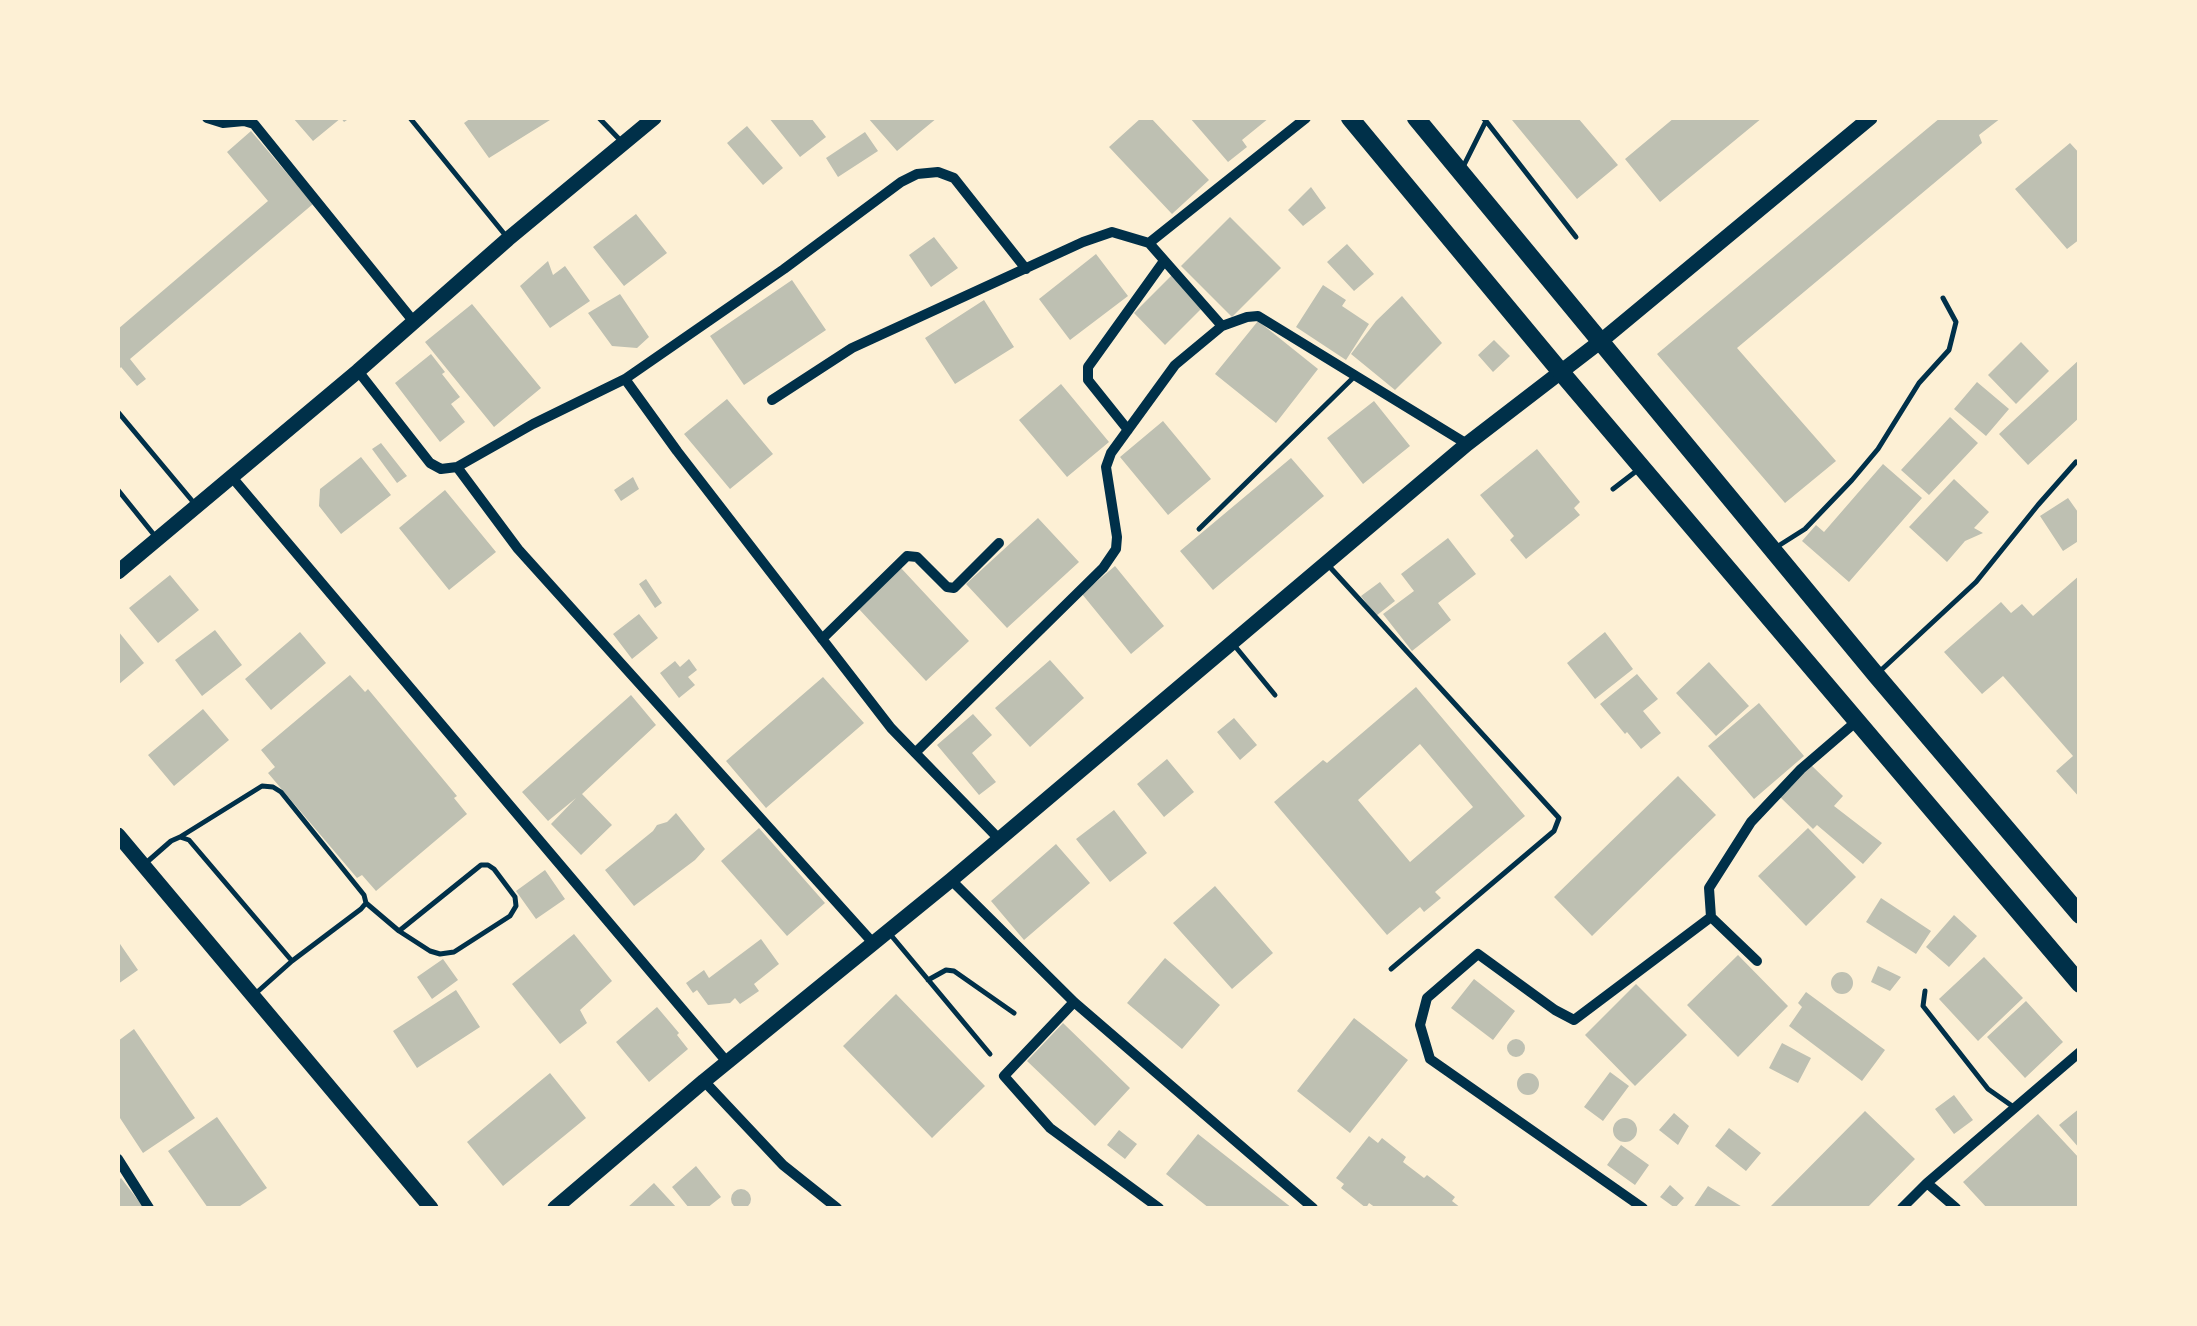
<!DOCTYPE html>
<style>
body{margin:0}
#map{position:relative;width:2197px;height:1326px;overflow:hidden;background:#fdf0d5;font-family:Raleway,sans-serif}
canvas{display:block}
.frame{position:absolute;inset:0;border:120px solid #fdf0d5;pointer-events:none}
</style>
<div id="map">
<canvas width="2197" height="1326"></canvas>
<div class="frame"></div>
</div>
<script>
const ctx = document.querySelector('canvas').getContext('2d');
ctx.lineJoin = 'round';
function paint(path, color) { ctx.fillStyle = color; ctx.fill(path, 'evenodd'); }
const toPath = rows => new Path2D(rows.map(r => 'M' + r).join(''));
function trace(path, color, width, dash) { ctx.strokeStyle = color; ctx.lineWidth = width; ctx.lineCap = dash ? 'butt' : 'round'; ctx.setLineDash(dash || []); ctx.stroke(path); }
paint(toPath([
 [293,118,350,118,344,122,341,118,313,141],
 [471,118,548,118,550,120,489,158,464,123],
 [769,118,811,118,826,137,800,157],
 [868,118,937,118,897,151],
 [1141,118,1151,118,1209,180,1172,214,1109,147],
 [1190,118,1269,118,1242,140,1247,147,1228,162],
 [1515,118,1578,118,1618,165,1577,199,1512,120],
 [1674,118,1762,118,1660,202,1625,159],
 [1940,118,2001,118,1979,135,1982,143,1737,348,1836,461,1785,503,1657,354],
 [747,126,783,168,763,185,727,143],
 [251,131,313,204,130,359,146,379,137,386,121,367,118,371,118,329,268,201,227,152],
 [865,132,878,151,838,177,826,158],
 [2070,143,2080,154,2080,239,2067,249,2015,189],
 [1311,187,1326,208,1303,226,1288,210],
 [636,214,667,253,624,286,593,247],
 [1230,217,1281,268,1232,317,1181,266],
 [934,237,958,268,931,287,909,255],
 [1347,244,1374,274,1354,291,1327,262],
 [1096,254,1128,296,1070,340,1039,299],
 [548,261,553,275,565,266,590,301,550,328,520,286],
 [1172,275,1204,306,1165,345,1134,313],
 [792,280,826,330,744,385,710,336],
 [1323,285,1346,300,1342,306,1369,324,1346,360,1296,327],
 [620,294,649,337,637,348,612,346,588,313],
 [1402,296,1442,343,1395,390,1351,354,1376,321],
 [984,300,1014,347,955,384,925,338],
 [472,304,541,388,494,427,425,342],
 [1258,321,1318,369,1276,423,1215,374],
 [1494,340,1510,356,1493,372,1478,355],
 [2021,342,2049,371,2016,404,1988,375],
 [431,354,445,372,442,374,460,397,451,404,465,422,440,442,395,383],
 [2080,359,2080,417,2028,465,1999,434],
 [1977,382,2009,409,1986,436,1954,409],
 [1061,384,1109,442,1067,477,1019,420],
 [727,399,773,454,730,489,684,434],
 [1374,401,1410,446,1363,484,1327,438],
 [1950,417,1978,443,1929,495,1901,470],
 [1163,421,1211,479,1168,515,1120,457],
 [381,443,407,476,397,483,372,449],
 [1537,449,1580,502,1574,508,1580,515,1526,559,1510,540,1514,536,1480,495],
 [361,457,391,495,341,534,319,506,320,489],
 [1291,458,1324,496,1213,590,1180,551],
 [1883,464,1922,498,1849,582,1802,541,1816,525,1824,532],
 [633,477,639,489,621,501,614,490],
 [1954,479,1989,512,1974,528,1983,533,1965,541,1947,562,1909,527],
 [445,490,496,552,449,590,399,528],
 [2068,498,2080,515,2080,540,2063,551,2040,516],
 [1038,518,1079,562,1007,628,966,584],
 [1448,538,1476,574,1438,603,1451,620,1412,651,1383,614,1414,591,1401,574],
 [1115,566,1164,626,1131,654,1082,594],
 [901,568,969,641,926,681,858,608],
 [170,575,199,610,158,643,129,608],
 [2080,575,2080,798,2056,771,2073,756,2003,676,1982,694,1944,652,2001,602,2011,613,2022,604,2033,616],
 [646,579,662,603,655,608,639,584],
 [1380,582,1395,601,1376,616,1361,596],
 [639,614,658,638,632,659,613,634],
 [215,630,242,665,202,696,175,660],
 [118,631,144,663,118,685],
 [300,632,326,663,271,710,245,679],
 [1605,632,1633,669,1595,699,1567,663],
 [689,659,697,670,688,677,695,685,679,698,660,673,675,661,680,667],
 [1050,660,1084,698,1030,747,995,708],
 [1709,662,1749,706,1716,736,1676,693],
 [1637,674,1658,699,1643,711,1661,733,1641,749,1627,732,1625,734,1600,704],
 [350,675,365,692,368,689,457,796,454,798,467,814,376,891,362,875,357,878,268,773,275,767,261,750],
 [823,677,864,723,766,808,726,761],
 [1416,687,1525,816,1435,892,1441,898,1424,912,1420,907,1387,935,1274,802,1323,760,1327,763],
 [1420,744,1473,807,1410,862,1358,800],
 [631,695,656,725,582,794,612,825,581,855,551,824,576,798,548,821,522,792],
 [1759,703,1804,756,1754,799,1708,746],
 [203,709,229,740,174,786,148,755],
 [973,714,992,735,972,753,996,782,979,795,937,745],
 [1234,718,1257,745,1240,760,1217,732],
 [1167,759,1194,792,1164,817,1137,784],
 [1810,764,1843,796,1834,806,1882,843,1863,864,1817,825,1813,829,1779,796],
 [1678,776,1716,815,1592,936,1554,897],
 [1114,810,1147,853,1110,882,1076,839],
 [676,813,705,849,695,860,634,906,605,870,653,831,657,825,667,822],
 [759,828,825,903,787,936,721,861],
 [1808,828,1856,877,1806,926,1758,876],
 [1056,844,1090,883,1024,940,991,901],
 [545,870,565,899,536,919,516,891],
 [1215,886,1273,953,1232,989,1173,923],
 [1881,898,1931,931,1916,954,1866,922],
 [1954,915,1977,936,1949,967,1926,947],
 [574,934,612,981,580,1010,587,1023,560,1044,512,984],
 [761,939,779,964,754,984,759,991,740,1004,735,998,730,1003,708,1005,697,990,693,993,686,983,704,970,709,978],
 [118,941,138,970,118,984],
 [1738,955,1788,1006,1738,1057,1687,1005],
 [1984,957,2023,998,1978,1041,1939,999],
 [1165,958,1220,1005,1182,1049,1127,1003],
 [443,959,458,980,432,999,417,977],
 [1878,966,1901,977,1890,991,1871,982],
 '1831 983a11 11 0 1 1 22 0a11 11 0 1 1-22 0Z',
 [1474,979,1515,1011,1493,1040,1451,1008],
 [1636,984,1687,1035,1635,1086,1585,1035],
 [456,990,480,1027,417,1068,393,1031],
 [1806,992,1885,1050,1862,1081,1789,1026,1802,1007,1798,1003],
 [896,994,985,1086,932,1138,843,1046],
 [2026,1001,2063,1042,2025,1078,1987,1037],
 [657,1007,679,1033,677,1035,688,1049,649,1082,616,1042],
 [1354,1018,1408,1060,1350,1133,1297,1091],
 [1063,1023,1130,1088,1095,1126,1027,1061],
 [134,1029,195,1118,143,1153,118,1115,118,1041],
 '1507 1048a9 9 0 1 1 18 0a9 9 0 1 1-18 0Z',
 [1782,1043,1811,1058,1798,1083,1769,1068],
 [1610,1072,1629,1086,1603,1121,1584,1107],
 [550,1073,586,1118,503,1186,467,1142],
 '1517 1084a11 11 0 1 1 22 0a11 11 0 1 1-22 0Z',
 [1954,1095,1973,1120,1954,1134,1935,1109],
 [2080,1108,2080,1149,2059,1125],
 [1865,1111,1915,1159,1867,1208,1769,1208],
 [1674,1113,1689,1126,1678,1145,1659,1130],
 [2038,1114,2080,1159,2080,1208,1987,1208,1963,1182],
 [217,1117,267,1188,237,1208,208,1208,168,1151],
 '1613 1130a12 12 0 1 1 24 0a12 12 0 1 1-24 0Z',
 [1729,1128,1761,1153,1746,1171,1715,1146],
 [1119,1130,1137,1144,1125,1159,1107,1145],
 [1198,1134,1292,1208,1209,1208,1166,1174],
 [1369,1136,1378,1143,1382,1138,1406,1157,1403,1162,1424,1178,1427,1175,1455,1197,1452,1201,1461,1208,1376,1208,1369,1203,1366,1208,1341,1188,1344,1184,1336,1178],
 [1621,1145,1649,1165,1635,1185,1607,1165],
 [696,1166,721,1197,707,1208,689,1208,672,1187],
 [121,1178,144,1208,118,1208,118,1181],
 [654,1183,677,1208,627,1208],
 [1670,1185,1684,1198,1675,1208,1660,1197],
 [1708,1186,1744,1208,1693,1208],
 '731 1199a10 10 0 1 1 20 0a10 10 0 1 1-20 0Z'
]), '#bec0b2');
trace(toPath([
 [410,118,506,236],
 [599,118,621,141],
 [1486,121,1576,237],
 [1463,167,1486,121,1483,118],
 [118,412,194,503],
 [1613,489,1639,469],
 [118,490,155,536],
 [1199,529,1355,376],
 [1775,548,1805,529,1852,480,1878,449,1919,383,1949,350,1956,322,1943,298],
 [1328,565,1559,818,1554,831,1391,969],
 [1234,645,1275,695],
 [1878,673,1976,582,2038,505,2076,462],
 [180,837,262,786,273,787,281,792,364,895,366,903,361,909,292,961],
 [147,862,171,841,180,837,189,840,292,961,255,994],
 [366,903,399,931,430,951,440,954,454,952,510,916,516,906,515,897,494,869,488,865,481,865,399,931],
 [890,934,990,1054],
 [928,980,946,970,954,971,1014,1013],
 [1925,991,1923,1006,1988,1089,2015,1108]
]), '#003049', 5);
trace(toPath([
 [207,118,223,123,244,121,254,124,414,322],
 [1149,243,1222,326,1247,317,1258,316,1467,444],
 [358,371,430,463,441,469,457,467,518,549,874,944],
 [625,379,677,451,891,728,999,839],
 [772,400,852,348,1083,242,1112,232,1149,243,1306,118],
 [1128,430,1088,380,1088,367,1164,261],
 [457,467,533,424,625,379,784,269,901,182,917,174,938,172,954,178,1026,269],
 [231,476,727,1062],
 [822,639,907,556,917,557,947,587,954,588,999,543],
 [916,752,1103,568,1116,549,1117,537,1106,467,1111,453,1175,365,1222,326],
 [951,880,1074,1002,1313,1208],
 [1757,961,1711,917,1709,888,1751,822,1801,769,1858,720],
 [1074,1002,1004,1076,1050,1128,1159,1208],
 [704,1081,783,1165,837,1208],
 [118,1159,149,1208],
 [1927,1183,1956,1208],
 [1643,1208,1430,1059,1420,1025,1427,998,1478,954,1555,1010,1574,1020,1711,917],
 [1902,1208,1927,1183,2080,1052]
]), '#003049', 10);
trace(toPath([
 [118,572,358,371,508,239,654,118],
 [118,835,431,1208],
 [555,1208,704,1081,951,880,1467,444,1601,341,1870,118]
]), '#003049', 15);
trace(toPath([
 [1350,118,1560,371,2080,984],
 [1416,118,1876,675,2080,915]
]), '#003049', 18);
</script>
